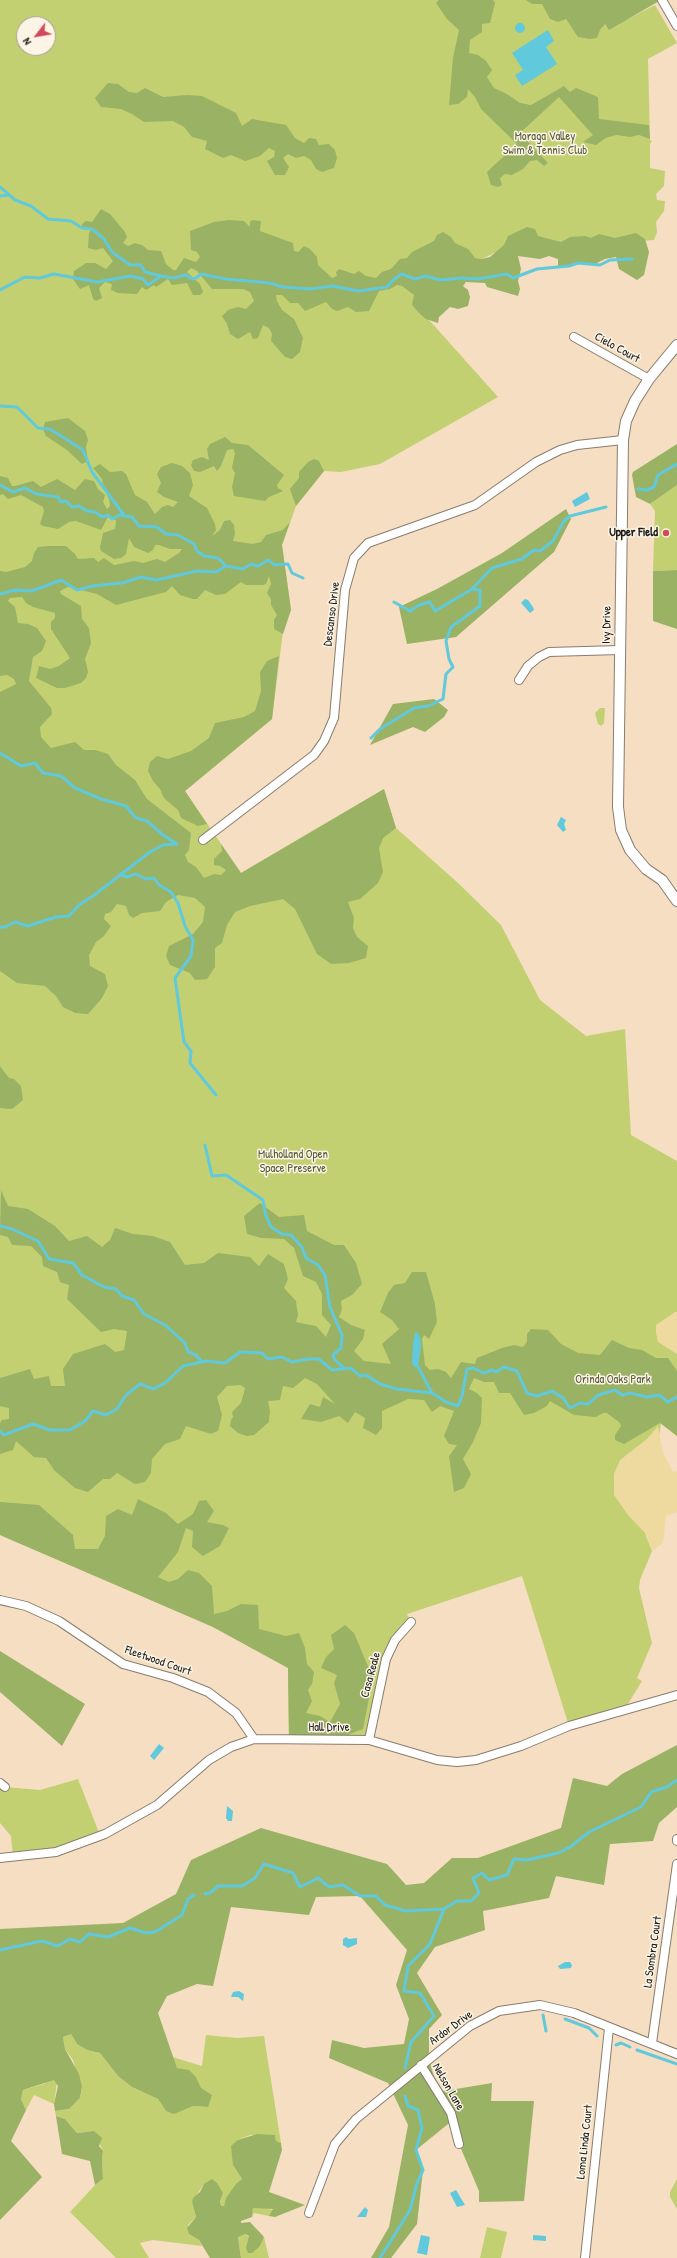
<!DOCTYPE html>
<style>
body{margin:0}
#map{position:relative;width:677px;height:2258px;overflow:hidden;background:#f5dec2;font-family:"Patrick Hand",sans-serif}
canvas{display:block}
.north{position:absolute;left:16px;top:16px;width:40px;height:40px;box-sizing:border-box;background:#fcf5e5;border:1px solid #a29e95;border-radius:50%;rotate:239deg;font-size:11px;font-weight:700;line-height:16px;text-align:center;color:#1c1c1c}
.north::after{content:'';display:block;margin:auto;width:14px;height:18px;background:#d1495b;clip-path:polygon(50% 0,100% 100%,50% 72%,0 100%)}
</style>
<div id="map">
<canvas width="677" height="2258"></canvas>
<div class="north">N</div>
</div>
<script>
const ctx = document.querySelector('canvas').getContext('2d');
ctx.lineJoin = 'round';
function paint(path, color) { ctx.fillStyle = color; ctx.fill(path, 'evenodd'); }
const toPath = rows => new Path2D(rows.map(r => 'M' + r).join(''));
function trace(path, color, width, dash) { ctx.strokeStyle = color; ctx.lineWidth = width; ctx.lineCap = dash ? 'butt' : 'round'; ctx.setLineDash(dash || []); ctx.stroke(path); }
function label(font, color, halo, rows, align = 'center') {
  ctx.font = font + ' "Patrick Hand",sans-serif'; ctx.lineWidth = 3; ctx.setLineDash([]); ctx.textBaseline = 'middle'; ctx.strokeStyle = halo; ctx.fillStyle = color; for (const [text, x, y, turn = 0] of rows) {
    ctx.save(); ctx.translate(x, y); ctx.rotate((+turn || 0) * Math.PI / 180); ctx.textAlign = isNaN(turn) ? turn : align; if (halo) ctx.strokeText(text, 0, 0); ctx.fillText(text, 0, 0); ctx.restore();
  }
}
paint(toPath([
 [0,0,595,0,626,20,655,5,677,43,648,59,650,140,652,141,650,144,650,168,665,171,664,186,656,194,657,200,665,201,664,211,656,222,657,232,654,240,494,253,482,259,475,258,423,315,430,321,498,397,380,464,341,472,324,471,296,506,282,545,291,610,283,631,272,719,185,791,241,873,384,789,396,828,457,882,501,925,540,1000,586,1036,625,1029,631,1135,677,1161,677,1436,661,1423,646,1536,652,1551,640,1580,639,1588,652,1643,637,1678,642,1681,623,1712,569,1726,522,1576,407,1614,411,1622,395,1640,369,1740,289,1741,288,1668,213,1627,0,1535],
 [24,24,48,24,48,48,24,48],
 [677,485,677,570,653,571,655,511,650,504],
 [600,708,605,708,604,723,601,726,598,724,595,713],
 [78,1779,100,1835,56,1852,13,1857,11,1836,0,1823,0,1783,5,1787,40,1790],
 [71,2034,77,2044,87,2050,100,2053,118,2076,132,2087,158,2099,166,2111,193,2106,208,2107,196,2077,177,2068,172,2057,202,2066,206,2035,237,2038,264,2036,281,2143,276,2142,275,2135,250,2135,238,2140,233,2165,242,2179,226,2198,224,2206,221,2206,220,2200,223,2193,204,2184,192,2202,196,2217,188,2225,189,2234,199,2240,202,2246,153,2240,140,2243,149,2258,116,2258,70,2212,95,2185,103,2179,102,2158,103,2151,94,2131,77,2133,65,2119,56,2116,55,2111,69,2109,80,2098,82,2088,73,2060,65,2049,63,2037],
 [49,2080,54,2080,57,2082,54,2104,34,2095,26,2110,21,2099,23,2090,44,2084],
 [677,2179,677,2209,670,2197,670,2192],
 [260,2207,273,2210,272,2212,269,2216,254,2213,252,2217,253,2208],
 [487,2227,507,2232,501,2258,480,2258],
 [245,2234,260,2246,264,2237,269,2258,241,2258,238,2236]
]), '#c3d072');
paint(toPath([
 [439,0,493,0,495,3,490,23,482,24,482,32,470,40,469,53,478,55,486,61,492,70,487,77,494,88,507,94,520,103,531,105,564,86,570,92,576,88,598,97,599,119,649,125,650,139,639,135,630,137,616,135,606,138,596,145,583,142,593,135,559,97,520,133,548,163,544,166,537,160,530,161,523,169,512,175,505,174,500,178,502,185,498,187,491,185,487,172,517,144,481,109,475,97,468,89,467,97,458,104,449,105,453,58,459,30,447,19,436,3],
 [526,0,661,0,609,30,605,24,600,30,597,38,590,39,578,37,566,19,558,22,550,19,542,4,532,4],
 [108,83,118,84,129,92,137,93,145,88,163,97,187,95,202,96,236,113,242,126,252,119,286,125,295,138,304,143,309,138,316,139,319,145,329,144,335,150,337,158,334,168,322,172,316,169,311,160,304,156,296,158,288,154,283,158,289,167,285,175,275,175,267,161,274,157,275,151,269,148,260,156,245,161,231,155,223,158,205,149,207,141,192,137,184,127,173,121,144,122,132,114,121,109,101,107,95,98],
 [101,209,110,214,125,232,127,237,123,243,128,246,135,243,142,245,148,250,161,251,166,264,173,270,176,270,184,258,196,262,200,257,197,252,191,250,190,231,214,222,229,220,244,221,250,227,250,222,252,220,261,221,260,231,293,243,294,251,298,252,304,246,310,249,317,257,318,265,332,278,337,276,336,272,339,269,354,274,359,271,366,276,376,278,382,272,391,269,400,259,407,258,412,252,434,241,437,235,443,232,451,237,455,243,468,249,475,258,482,259,490,257,504,245,508,236,527,227,535,229,538,236,561,242,570,237,585,236,591,238,599,234,615,238,636,233,645,239,649,252,644,275,637,280,619,269,616,257,605,259,595,264,578,263,558,267,558,259,549,256,540,259,518,256,521,269,518,281,520,289,518,296,487,287,485,283,466,282,463,286,468,290,470,297,468,306,458,309,450,307,439,317,438,323,426,319,420,314,412,305,414,295,402,286,397,285,390,289,379,291,369,311,356,312,348,307,337,311,332,309,326,302,305,311,298,303,290,303,282,295,276,295,277,301,282,310,294,319,303,338,300,352,292,359,285,357,271,341,272,334,269,328,263,325,258,338,253,339,250,332,238,339,230,334,227,324,222,316,228,310,238,307,246,309,254,301,250,292,243,289,212,289,197,271,191,268,187,272,200,284,203,292,200,295,193,295,187,283,172,285,168,279,156,287,154,285,146,290,142,287,137,294,118,293,111,290,112,284,105,282,99,288,102,298,96,301,93,299,89,285,80,289,73,279,74,271,86,263,95,263,106,269,113,261,103,248,96,250,88,248,89,233,91,229,82,228,82,224,86,221,92,222],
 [68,418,85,431,88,440,86,447,88,461,82,464,67,450,46,436,43,429,45,422],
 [225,437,232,443,248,445,284,475,277,485,278,488,283,491,269,497,265,501,234,496,232,487,235,473,232,468,235,453,233,449,227,450,221,466,217,471,214,466,200,472,194,471,191,465,193,460,202,457,209,460,207,449,210,444],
 [677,444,677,485,650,504,636,497,632,475,633,472],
 [314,459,319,461,324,471,296,506,290,489,299,478,299,472,308,462],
 [172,463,182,466,190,473,193,485,189,496,207,508,215,524,216,530,212,536,220,530,224,521,230,520,234,525,235,534,233,541,253,544,261,542,266,535,283,530,290,522,282,545,291,610,283,634,274,629,274,620,277,615,271,605,271,599,267,593,271,584,269,576,266,584,263,585,246,585,241,582,225,594,216,595,205,590,197,599,193,599,180,595,172,586,166,592,116,605,97,594,68,587,60,591,61,594,81,606,82,619,89,628,91,643,85,659,88,672,86,678,81,683,65,688,57,688,36,678,39,666,50,669,59,666,70,658,51,629,51,622,55,618,55,613,33,607,26,603,22,597,10,598,8,601,15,607,18,623,28,624,37,628,46,641,42,651,33,657,29,681,51,708,52,714,40,727,41,737,51,748,75,742,84,750,96,750,108,754,116,765,135,780,147,799,191,833,189,850,185,855,188,862,196,867,204,878,214,874,221,875,226,870,220,866,214,865,214,859,222,851,221,844,241,873,384,789,396,828,383,838,379,848,383,872,378,883,360,899,348,902,354,918,353,928,357,937,368,946,366,958,349,963,331,964,317,954,295,909,283,899,250,906,235,912,227,925,222,943,215,948,215,967,207,979,195,980,190,973,170,965,166,956,169,946,193,934,203,922,205,907,195,898,178,895,166,902,160,911,142,913,133,918,129,915,126,906,117,904,111,912,105,914,104,919,111,926,104,936,96,942,89,955,90,966,105,974,108,986,102,998,88,1014,75,1013,63,1007,56,996,45,986,17,983,0,971,0,692,16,684,14,679,7,675,0,676,0,571,6,572,25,567,32,561,34,553,38,547,48,546,66,546,75,554,78,559,94,558,98,562,104,558,114,565,134,561,143,563,157,559,165,562,179,553,182,549,170,549,159,545,155,545,153,550,148,553,134,547,129,538,126,554,121,558,114,559,101,551,100,547,103,533,115,529,116,521,114,519,108,517,101,530,76,521,69,522,58,529,43,526,40,524,44,511,43,507,21,495,8,499,3,494,0,495,0,476,8,478,12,486,15,486,33,481,41,487,57,479,75,490,85,479,94,481,98,489,105,495,103,502,107,509,110,506,109,499,103,487,102,479,93,468,100,464,110,472,122,471,126,474,135,495,147,502,155,514,162,507,168,505,173,507,178,502,164,497,157,492,161,483,157,474,161,467],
 [566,509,571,519,554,552,456,637,407,644,399,607,437,589,502,553],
 [677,570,677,629,653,621,653,571],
 [279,656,272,719,185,791,207,824,198,826,181,818,178,810,164,798,160,789,153,781,148,771,150,762,157,756,168,759,191,751,209,738,215,723,244,717,255,711,261,691,260,672,267,661],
 [434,699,448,710,444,717,425,732,413,727,370,745,393,704],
 [0,1066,9,1078,14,1079,21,1086,23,1100,12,1109,0,1108],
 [1,1190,8,1206,28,1209,55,1226,69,1241,87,1236,102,1247,110,1240,115,1228,133,1234,153,1236,170,1242,185,1265,204,1263,218,1253,250,1257,259,1266,268,1254,284,1264,288,1279,284,1288,296,1301,298,1315,296,1322,316,1326,326,1337,331,1325,322,1315,322,1294,316,1282,303,1276,294,1248,284,1239,261,1238,247,1234,244,1216,260,1203,279,1217,304,1215,307,1231,334,1245,344,1245,356,1263,362,1284,352,1295,341,1301,342,1310,339,1317,351,1325,365,1330,363,1339,354,1351,364,1361,391,1364,382,1344,399,1329,392,1320,380,1312,388,1293,394,1285,405,1283,412,1272,426,1272,435,1304,437,1322,429,1339,424,1335,422,1339,425,1365,430,1370,438,1369,446,1372,451,1378,461,1362,475,1364,477,1358,502,1348,514,1345,523,1347,527,1342,527,1334,531,1329,548,1330,561,1344,578,1353,600,1355,612,1340,629,1348,642,1350,656,1358,668,1358,677,1371,677,1436,660,1423,624,1444,615,1440,615,1435,621,1426,620,1423,607,1413,603,1413,596,1417,574,1415,550,1401,547,1406,534,1413,524,1415,510,1393,499,1393,494,1382,484,1382,474,1378,469,1389,477,1393,482,1398,481,1423,473,1442,463,1459,471,1474,464,1488,454,1492,449,1456,457,1445,449,1444,444,1436,454,1411,440,1406,432,1412,424,1400,408,1399,382,1411,382,1428,376,1435,363,1428,365,1418,355,1412,348,1423,339,1416,321,1422,301,1419,310,1404,320,1407,323,1397,335,1404,317,1384,305,1378,293,1388,283,1386,280,1400,268,1401,270,1411,269,1422,254,1435,247,1436,238,1433,230,1426,231,1420,233,1417,232,1412,241,1403,245,1388,240,1385,227,1386,217,1397,222,1415,218,1431,211,1434,186,1426,180,1439,165,1444,152,1459,151,1473,145,1482,135,1484,117,1473,110,1479,103,1479,88,1492,75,1488,54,1470,46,1458,34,1457,16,1441,13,1450,0,1454,0,1423,2,1420,9,1419,9,1408,0,1406,0,1378,30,1369,34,1379,49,1376,51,1386,65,1386,63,1369,73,1354,105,1344,115,1352,124,1350,127,1331,114,1329,101,1332,67,1299,69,1285,60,1282,57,1272,43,1266,42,1257,31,1246,12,1245,8,1237,0,1235],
 [138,1499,166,1513,178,1524,193,1514,199,1501,206,1500,214,1511,207,1522,223,1525,229,1528,220,1546,203,1556,192,1547,193,1531,186,1528,178,1552,158,1577,169,1582,178,1579,188,1570,199,1573,212,1586,214,1614,227,1611,241,1604,258,1605,259,1629,286,1636,299,1633,305,1648,307,1664,314,1672,312,1684,308,1690,312,1701,306,1713,320,1716,330,1722,340,1704,334,1683,337,1675,321,1668,326,1657,334,1649,331,1635,345,1625,354,1633,373,1678,363,1729,334,1740,289,1741,288,1668,213,1627,0,1535,0,1502,39,1505,73,1535,75,1549,98,1549,105,1536,106,1516,118,1509,132,1515],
 [0,1651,85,1704,62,1746,0,1692],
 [677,1745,677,1807,659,1823,653,1841,610,1844,604,1885,556,1876,549,1898,483,1911,485,1930,435,1947,417,1973,442,2015,429,2029,429,2059,438,2092,492,2083,491,2101,534,2101,524,2201,479,2202,479,2191,459,2144,453,2120,416,2150,423,2170,417,2224,391,2258,371,2258,389,2227,408,2125,388,2083,329,2058,332,2040,364,2048,404,2044,409,2019,396,1985,407,1950,360,1896,316,1897,309,1915,231,1907,213,1986,197,1984,167,1996,158,2013,177,2068,189,2070,196,2077,201,2088,212,2095,208,2107,193,2106,174,2114,166,2111,158,2099,132,2087,118,2076,100,2053,87,2050,77,2044,71,2034,63,2037,65,2049,79,2074,82,2087,80,2098,69,2109,55,2111,54,2104,58,2086,54,2080,23,2090,21,2099,26,2110,11,2141,42,2177,0,2220,0,1929,123,1923,176,1894,191,1860,261,1828,387,1864,406,1885,424,1883,452,1858,478,1858,561,1828,573,1778,607,1786,622,1774],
 [56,2116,65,2119,77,2133,94,2131,102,2138,99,2146,103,2151,102,2158,103,2179,95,2185,90,2161,62,2154],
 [257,2134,275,2135,276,2141,281,2143,282,2150,269,2192,305,2205,275,2217,269,2216,273,2209,253,2208,252,2217,241,2221,241,2223,250,2222,264,2237,260,2246,252,2253,248,2253,246,2248,249,2236,245,2234,238,2237,241,2258,210,2258,199,2240,189,2234,187,2228,196,2217,192,2202,193,2198,200,2192,204,2184,212,2179,217,2183,223,2193,220,2201,221,2206,224,2206,226,2198,236,2184,242,2179,233,2165,231,2146,238,2140]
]), '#9ab264');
paint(toPath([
 [675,1312,677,1312,677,1354,658,1342,656,1333,656,1325],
 [658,1426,663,1453,673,1472,677,1471,677,1512,666,1516,663,1543,652,1551,645,1533,628,1515,614,1495,614,1474,620,1460,647,1439]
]), '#eeda9e');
paint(toPath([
 '515 28a5 5 0 1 1 10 0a5 5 0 1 1-10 0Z',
 [548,30,554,41,546,47,557,64,522,86,515,75,523,70,512,53],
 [587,492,590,499,575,507,572,501],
 [525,599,528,600,533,607,534,610,530,613,521,603],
 [561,817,566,820,564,824,566,830,563,832,557,825],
 [417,1332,420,1336,421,1346,418,1367,414,1367,412,1363,413,1343,415,1333],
 [159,1744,164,1748,154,1760,150,1756],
 [227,1806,233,1811,232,1821,228,1821,226,1818],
 [346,1937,349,1939,357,1938,357,1944,348,1948,343,1945,343,1939],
 [565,1962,570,1962,572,1965,571,1968,560,1969,558,1966],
 [239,1991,244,1994,243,2001,238,1997,231,1997,233,1992],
 [456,2190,465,2205,457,2207,450,2193],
 [365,2207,368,2210,366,2217,357,2217],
 [421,2235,430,2237,427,2255,417,2253],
 [533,2235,546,2236,546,2241,533,2240]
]), '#60c9dc');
trace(toPath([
 [0,187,15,200,31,206,48,219,71,221,82,228,92,229,104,239,112,252,130,265,141,265,145,272,161,276],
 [0,196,8,195],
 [0,290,25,277,40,278,54,274,97,282,131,276,143,279,148,285,161,276,173,278,186,275,192,279,196,278,201,274,226,279,270,283,283,287,310,289,333,286,358,291,387,287,393,280,402,274,415,279,426,276,440,280,462,278,478,279,507,274,513,278,537,269,569,266,578,263,600,265,610,260,632,259],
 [0,406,17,407,38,428,50,429,83,450,92,472,124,515],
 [0,485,13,492,25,488,36,494,58,497,61,502,66,501,72,507,79,506,87,511,95,512,102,517,108,515,112,519,119,515,132,517,139,526,157,527,166,534,178,535,194,544,197,551,204,556,218,558,226,566],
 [638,489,647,490,654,487,658,475,677,464],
 [0,594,15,590,32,591,61,580,77,590,92,586,122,583,141,577,156,580,197,571,216,572,226,566,243,569,251,564,258,566,268,560,275,565,288,564,292,573,303,578],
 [394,602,410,611,419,605,430,602,435,611,472,589,492,568,522,559,534,550,540,551,553,541,564,521,570,516,606,507],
 [371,738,380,729,414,708,428,706,443,699,446,674,453,667,449,659,446,641,451,627,480,606,480,590,472,589],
 [0,753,21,766,35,763,43,773,61,776,75,788,101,799,126,806,136,818,147,821,163,835,177,844],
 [120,874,127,877,136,874,146,879,154,878,159,885,171,892,178,903,185,926,193,940,191,956,175,978,184,1042,191,1051,190,1063,216,1095],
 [0,927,5,927,15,922,28,926,56,917,69,916,79,905,93,896,150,852,163,845,177,844],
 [205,1145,212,1176,226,1175,263,1200,266,1216,271,1227,282,1234,291,1235,302,1247,306,1258,318,1265,325,1275,330,1307,342,1335,341,1348,333,1355,335,1360,344,1368],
 [0,1226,12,1229,38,1241,49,1259,73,1263,82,1275,104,1287,116,1289,122,1296,134,1300,144,1314,165,1325,185,1343,188,1352,196,1355,202,1362],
 [418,1367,432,1393],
 [0,1431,4,1435,33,1424,50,1430,70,1430,85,1421,93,1411,106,1415,117,1409,126,1395,140,1384,154,1389,165,1383,183,1366,206,1361,225,1363,240,1352,262,1353,268,1359,282,1357,292,1362,308,1359,319,1359,332,1370,351,1368,360,1376,366,1375,380,1384,397,1389,432,1393,446,1402,458,1406,462,1396,467,1369,473,1368,484,1373,492,1370,496,1372,504,1367,517,1371,527,1393,537,1396,552,1391,563,1398,570,1408,580,1403,588,1404,598,1395,615,1390,622,1395,630,1393,647,1397,659,1395,668,1402,677,1397],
 [205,1894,210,1893,218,1886,242,1886,255,1878,264,1864,293,1873,300,1887,318,1878,329,1887,343,1885,360,1896,376,1896,385,1905,406,1911,444,1909,457,1901,471,1901,479,1893,473,1878,482,1873,489,1880,507,1875,514,1859,527,1860,558,1853,570,1847,589,1832,641,1807,651,1792,667,1787,677,1780],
 [0,1950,42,1941,58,1946,69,1939,80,1942,89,1934,108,1937,130,1928,146,1933,155,1932,182,1915,188,1899,194,1895],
 [543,2015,546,2031],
 [565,2019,589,2028,597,2036],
 [616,2045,621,2043,630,2047],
 [637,2050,677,2064],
 [405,2068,411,2042,434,2016,420,1993,404,1991,408,1966,430,1944,444,1909],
 [380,2258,410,2210,417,2183,423,2170,416,2150,422,2128,418,2110,408,2106,405,2096]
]), '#60c9dc', 3);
const minor = toPath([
 [662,0,677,26],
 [574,337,649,379],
 [519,680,528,666,539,657,549,652,620,650],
 [203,840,314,755,324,741,334,718,345,590,354,558,368,543,475,505,536,462,560,450,577,445,623,440],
 [0,1600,26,1606,59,1621,123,1664,173,1678,208,1692,236,1713,254,1739],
 [369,1740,386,1659,395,1640,411,1622],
 [0,1783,5,1787],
 [677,1839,677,1841],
 [0,1858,56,1852,105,1834,157,1805,209,1760,231,1747,254,1739,369,1740,437,1760,457,1762,476,1760,521,1746,569,1726,677,1695],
 [652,2043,677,1864],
 [421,2065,451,2113,459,2144],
 [309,2213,335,2144,356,2119,470,2026,499,2011,540,2005,574,2013,677,2054],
 [585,2258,609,2028]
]);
const tertiary = toPath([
 [677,345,649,379,635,401,626,421,623,440,618,807,621,830,630,850,646,869,662,880,677,901]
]);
trace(minor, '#887d6f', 10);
trace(tertiary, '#887d6f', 12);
trace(minor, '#fff', 8);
trace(tertiary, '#fff', 10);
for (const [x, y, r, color] of [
 [666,533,4,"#d1495b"]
]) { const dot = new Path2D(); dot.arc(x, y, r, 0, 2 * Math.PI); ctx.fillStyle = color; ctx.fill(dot); trace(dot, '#fcf5e5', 1.5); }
label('12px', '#565b3a', '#fcf5e5', [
 ["Moraga Valley",545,137],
 ["Swim & Tennis Club",545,151],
 ["Mulholland Open",293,1155],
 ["Space Preserve",293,1169],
 ["Orinda Oaks Park",613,1380]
]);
label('12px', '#1c1c1c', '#fcf5e5', [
 ["Cielo Court",617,348,29],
 ["Descanso Drive",332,614,-83],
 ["Ivy Drive",607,625,-89],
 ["Fleetwood Court",158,1661,19],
 ["Casa Reale",371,1675,-75],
 ["Hall Drive",329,1728],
 ["La Sombra Court",653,1952,-82],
 ["Ardor Drive",451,2028,-36],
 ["Nelson Lane",448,2087,60],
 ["Loma Linda Court",585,2142,-84]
]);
label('bold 12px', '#1c1c1c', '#fcf5e5', [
 ["Upper Field",658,533]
], 'right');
</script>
